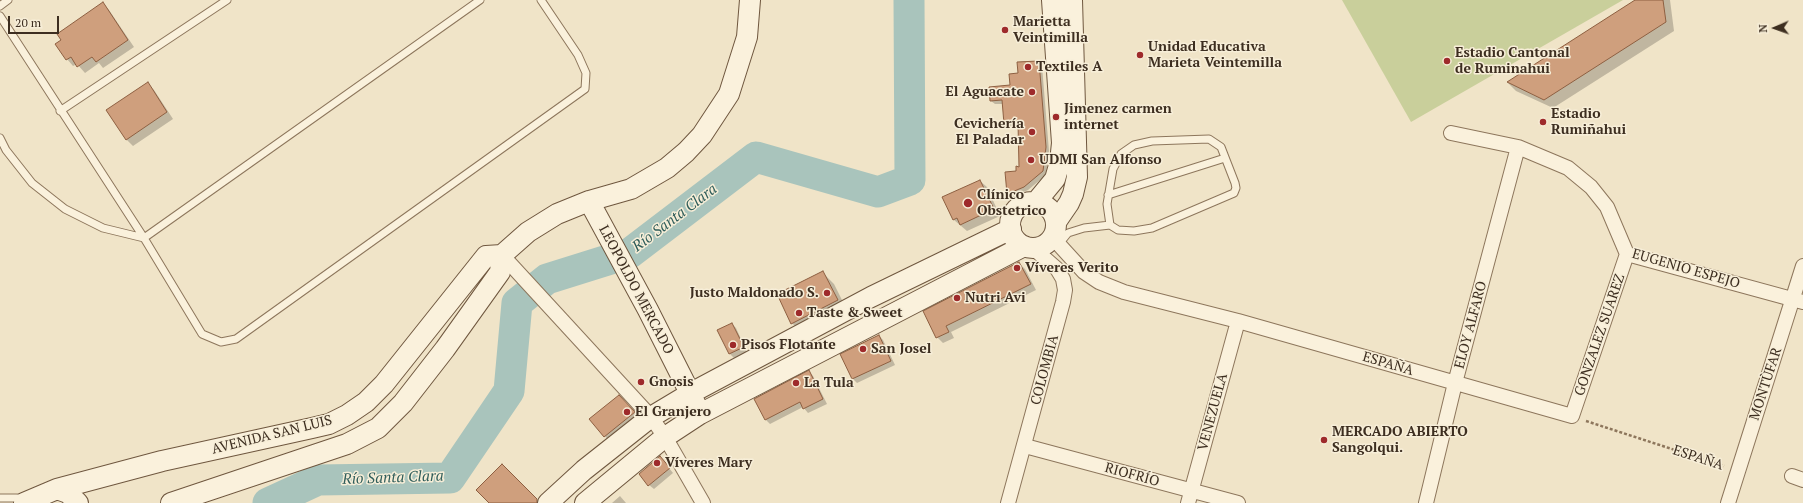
<!DOCTYPE html>
<meta charset="utf-8">
<style>
body{margin:0}
#map{position:relative;width:1803px;height:503px;overflow:hidden;background:#f0e4c8;font-family:"PT Serif",serif}
canvas{display:block}
.north{position:absolute;left:1755px;top:8px;width:40px;height:40px;-webkit-text-stroke:3px #f7eed8;paint-order:stroke;rotate:268deg;font-size:11px;font-weight:700;line-height:16px;text-align:center;color:#3d2e20}
.north::after{content:'';display:block;margin:auto;width:14px;height:18px;background:#3d2e20;clip-path:polygon(50% 0,100% 100%,50% 72%,0 100%)}
.scale{position:absolute;left:8px;top:16px;width:51px;height:18px;box-sizing:border-box;border:2px solid #3d2e20;border-top:0;padding-left:5px;font-size:12px;line-height:14px;white-space:nowrap;color:#3d2e20;-webkit-text-stroke:3px #f7eed8;paint-order:stroke}
</style>
<div id="map">
<canvas width="1803" height="503"></canvas>
<div class="north">N</div>
<div class="scale">20 m</div>
</div>
<script>
const ctx = document.querySelector('canvas').getContext('2d');
ctx.lineJoin = 'round';
function paint(path, color) { ctx.fillStyle = color; ctx.fill(path, 'evenodd'); }
const toPath = rows => new Path2D(rows.map(r => 'M' + r).join(''));
function trace(path, color, width, dash) { ctx.strokeStyle = color; ctx.lineWidth = width; ctx.lineCap = dash ? 'butt' : 'round'; ctx.setLineDash(dash || []); ctx.stroke(path); }
function label(font, color, halo, rows, align = 'center') {
  ctx.font = font + ' "PT Serif",serif'; ctx.lineWidth = 3; ctx.setLineDash([]); ctx.textBaseline = 'middle'; ctx.strokeStyle = halo; ctx.fillStyle = color; for (const [text, x, y, turn = 0] of rows) {
    ctx.save(); ctx.translate(x, y); ctx.rotate((+turn || 0) * Math.PI / 180); ctx.textAlign = isNaN(turn) ? turn : align; if (halo) ctx.strokeText(text, 0, 0); ctx.fillText(text, 0, 0); ctx.restore();
  }
}
paint(toPath([
 [1342,0,1623,0,1411,122]
]), '#c9cf9b');
paint(toPath([
 [1637,0,1670,0,1674,31,1553,108,1516,91,1508,83],
 [102,3,109,10,134,47,103,68,99,63,85,73,77,64,73,66,67,59],
 [1038,62,1042,66,1049,151,1046,175,1028,190,1011,198,1008,194,1007,173,1017,172,1020,168,1019,127,1008,128,1005,124,1003,104,995,104,991,101,1011,86,1019,74],
 [148,84,154,90,173,119,133,146,126,139],
 [980,181,987,187,1000,216,967,231,954,220],
 [1019,263,1025,269,1036,290,951,332,954,338,943,343,937,337,925,312],
 [823,273,834,284,848,312,803,334,792,323],
 [732,324,736,328,747,352,734,358,730,354,719,330],
 [879,336,883,340,895,365,857,383,853,379,842,355],
 [809,372,813,376,827,404,808,413,803,407,770,424,766,420,755,400],
 [619,396,638,417,609,441,591,419],
 [664,462,673,473,654,489,649,485],
 [620,496,626,503,612,503]
]), '#0003');
trace(toPath([
 [268,503,318,480,450,478,509,391,517,303,547,279,630,253,756,157,878,192,910,180,909,0]
]), '#a9c4bc', 31);
const building = toPath([
 [1635,0,1663,0,1666,22,1544,100,1507,82,1635,0],
 [103,2,128,40,96,62,92,57,77,67,71,57,66,60,55,44,61,40,57,34,103,2],
 [1039,61,1046,147,1043,171,1024,187,1007,194,1005,172,1016,171,1016,166,1019,167,1018,123,1004,124,1002,100,990,101,989,87,1010,85,1009,74,1018,73,1017,62,1039,61],
 [148,82,167,112,126,140,106,110,148,82],
 [980,180,994,209,960,225,957,218,953,220,942,197,980,180],
 [1019,262,1031,284,946,326,949,332,936,338,923,311,1019,262],
 [823,271,838,300,791,324,777,294,823,271],
 [732,323,744,347,729,354,717,330,732,323],
 [879,335,891,361,852,379,840,354,879,335],
 [809,370,823,399,803,409,800,402,765,420,754,399,809,370],
 [619,395,635,412,604,437,589,419,619,395],
 [660,456,670,468,648,486,639,474,660,456],
 [502,464,537,499,537,503,489,503,476,490,502,464]
]);
paint(building, '#cf9f7d');
trace(building, '#8d5f41', 1);
const lane = toPath([
 [0,6,8,0],
 [0,16,144,238,202,334,221,342,236,339,585,89,586,73,578,55,541,0],
 [60,111,227,0],
 [0,138,6,150,32,183,65,209,103,228,144,238,480,0],
 [1108,195,1225,158],
 [1059,244,1068,233,1084,228,1110,225,1118,230,1134,231,1152,228,1234,193,1236,188,1235,183,1221,147,1209,139,1152,141,1134,145,1121,154,1113,169,1107,204,1110,225],
 [0,498,24,498]
]);
const street = toPath([
 [1451,133,1518,147,1568,168,1591,187,1607,207,1627,254],
 [1053,238,1084,272,1099,282,1124,292,1238,321,1572,416,1627,254],
 [1627,254,1803,302],
 [502,255,651,417,665,437,703,503],
 [1025,446,1238,503],
 [1792,476,1803,480],
 [1008,503,1063,302,1065,290,1063,279,1057,269,1033,248],
 [1188,503,1238,321],
 [1426,503,1455,383,1518,147],
 [1728,503,1803,266]
]);
const secondary = toPath([
 [589,201,648,310,696,405],
 '1010 225a23 23 0 1 1 46 0a23 23 0 1 1-46 0Z',
 [1036,202,1055,179,1060,162,1062,143,1052,0],
 [1056,222,1069,203,1073,194,1077,177,1072,0],
 [57,489,68,493,78,503],
 [24,503,57,489,162,461,312,428,329,424,347,415,366,402,384,384,486,256,502,255,528,232,557,214,589,201,631,189,667,168,686,152,702,135,729,94,747,37,750,0],
 [171,503,347,444,378,428,403,403,445,349,500,272,502,255],
 [548,503,584,470,651,417,691,393,871,297,1011,229],
 [585,503,665,437,700,414,1024,246]
]);
trace(lane, '#8d765c', 9);
trace(street, '#8d765c', 16);
trace(secondary, '#6f573f', 22);
trace(toPath([
 [1586,421,1724,466]
]), '#8d765c', 2.5, [3, 2]);
trace(lane, '#faf1dc', 7);
trace(street, '#faf1dc', 14);
trace(secondary, '#faf1dc', 20);
for (const [x, y, r, color] of [
 [1005,30,4,"#9e2a2b"],
 [1140,55,4,"#9e2a2b"],
 [1447,61,4,"#9e2a2b"],
 [1028,67,4,"#9e2a2b"],
 [1032,92,4,"#9e2a2b"],
 [1056,117,4,"#9e2a2b"],
 [1543,122,4,"#9e2a2b"],
 [1032,132,4,"#9e2a2b"],
 [1031,160,4,"#9e2a2b"],
 [968,203,5,"#9e2a2b"],
 [1017,268,4,"#9e2a2b"],
 [827,293,4,"#9e2a2b"],
 [957,298,4,"#9e2a2b"],
 [799,313,4,"#9e2a2b"],
 [733,345,4,"#9e2a2b"],
 [863,349,4,"#9e2a2b"],
 [641,382,4,"#9e2a2b"],
 [796,383,4,"#9e2a2b"],
 [627,412,4,"#9e2a2b"],
 [1324,440,4,"#9e2a2b"],
 [657,463,4,"#9e2a2b"]
]) { const dot = new Path2D(); dot.arc(x, y, r, 0, 2 * Math.PI); ctx.fillStyle = color; ctx.fill(dot); trace(dot, '#f7eed8', 1.5); }
label('bold 14px', '#3d2e20', '#f7eed8', [
 ["Marietta",1013,22],
 ["Veintimilla",1013,38],
 ["Unidad Educativa",1148,47],
 ["Marieta Veintemilla",1148,63],
 ["Estadio Cantonal",1455,53],
 ["de Ruminahui",1455,69],
 ["Textiles A",1036,67],
 ["El Aguacate",1024,92,"right"],
 ["Jimenez carmen",1064,109],
 ["internet",1064,125],
 ["Estadio",1551,114],
 ["Rumiñahui",1551,130],
 ["Cevichería",1024,124,"right"],
 ["El Paladar",1024,140,"right"],
 ["UDMI San Alfonso",1039,160],
 ["Clínico",977,195],
 ["Obstetrico",977,211],
 ["Víveres Verito",1025,268],
 ["Justo Maldonado S.",819,293,"right"],
 ["Nutri Avi",965,298],
 ["Taste & Sweet",807,313],
 ["Pisos Flotante",741,345],
 ["San Josel",871,349],
 ["Gnosis",649,382],
 ["La Tula",804,383],
 ["El Granjero",635,412],
 ["MERCADO ABIERTO",1332,432],
 ["Sangolqui.",1332,448],
 ["Víveres Mary",665,463]
], 'left');
label('14px', '#3d2e20', '#f7eed8', [
 ["EUGENIO ESPEJO",1686,269,16],
 ["LEOPOLDO MERCADO",636,290,62],
 ["ELOY ALFARO",1471,325,-75],
 ["GONZALEZ SUAREZ",1600,335,-71],
 ["ESPAÑA",1388,364,16],
 ["COLOMBIA",1045,370,-75],
 ["MONTÙFAR",1766,384,-72],
 ["VENEZUELA",1213,412,-75],
 ["AVENIDA SAN LUIS",272,435,-14],
 ["ESPAÑA",1698,458,18],
 ["RIOFRÍO",1132,475,15]
]);
label('italic 15px', '#2f5d5a', '#f7eed8', [
 ["Río Santa Clara",675,218,-37],
 ["Río Santa Clara",393,478,-2]
]);
</script>
